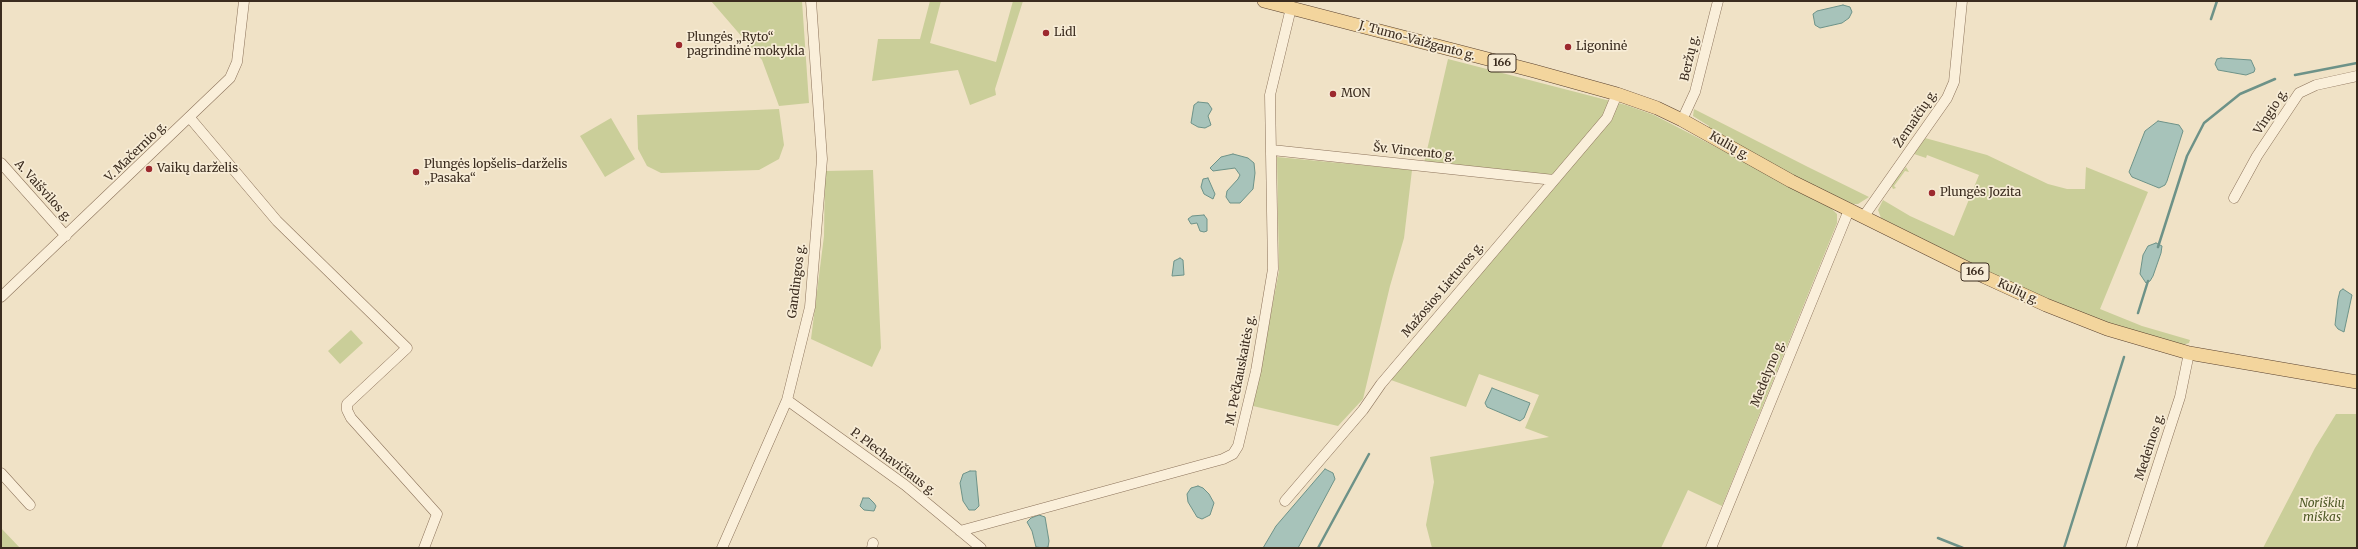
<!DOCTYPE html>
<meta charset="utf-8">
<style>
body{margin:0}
#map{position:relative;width:2358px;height:549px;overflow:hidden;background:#f0e2c6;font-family:Merriweather,serif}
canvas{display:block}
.frame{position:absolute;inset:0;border:2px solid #3b2c1f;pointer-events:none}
</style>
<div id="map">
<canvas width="2358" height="549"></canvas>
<div class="frame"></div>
</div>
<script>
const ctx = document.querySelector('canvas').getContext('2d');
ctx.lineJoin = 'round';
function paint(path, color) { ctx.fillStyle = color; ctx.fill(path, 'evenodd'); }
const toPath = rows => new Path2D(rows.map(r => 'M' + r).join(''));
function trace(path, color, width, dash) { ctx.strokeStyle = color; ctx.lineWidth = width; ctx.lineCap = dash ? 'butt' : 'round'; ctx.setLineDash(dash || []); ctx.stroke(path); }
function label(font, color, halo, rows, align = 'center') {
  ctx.font = font + ' Merriweather,serif'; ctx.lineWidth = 3.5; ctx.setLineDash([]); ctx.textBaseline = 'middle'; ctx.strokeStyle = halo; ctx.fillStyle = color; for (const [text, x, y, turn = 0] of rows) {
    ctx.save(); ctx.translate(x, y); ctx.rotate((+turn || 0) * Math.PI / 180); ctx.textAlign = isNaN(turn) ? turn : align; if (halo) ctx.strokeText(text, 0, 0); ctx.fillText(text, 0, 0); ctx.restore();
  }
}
paint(toPath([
 [711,1,802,1,809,103,779,106,762,60],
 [930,1,941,1,930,43,996,62,1013,1,1023,1,995,89,996,95,970,105,958,70,872,81,878,39,920,39],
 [1448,59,1626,105,1654,115,1828,205,1837,214,1837,223,1722,506,1688,490,1661,548,1432,548,1426,525,1434,482,1430,457,1549,437,1525,428,1539,395,1479,374,1466,407,1391,380,1561,177,1424,163],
 [779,109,784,145,779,159,759,170,661,173,647,166,638,149,637,115],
 [1694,109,1808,167,1869,197,1858,204,1853,204,1788,174,1708,128,1709,126,1693,116],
 [611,118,635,159,605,177,580,136],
 [1925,138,1987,155,2048,184,2067,189,2085,189,2086,167,2148,192,2100,309,2142,326,2190,340,2189,343,2183,345,2102,321,2012,284,1881,218,1878,210,1883,200,1910,216,1954,236,1979,175,1927,155,1926,158,1914,154],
 [1277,157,1412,170,1404,238,1390,286,1363,399,1338,426,1253,406,1279,271],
 [1906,167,1909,172,1905,171,1894,186,1896,188,1893,189,1891,185],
 [873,170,881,348,872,367,811,339,824,236,825,171],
 [351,330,363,343,340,364,328,351],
 [2336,414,2357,414,2357,548,2263,548,2315,448],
 [1,528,20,548,1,548]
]), '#cace99');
const water = toPath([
 [1843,5,1850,7,1852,12,1849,18,1842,23,1820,28,1815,25,1813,14,1817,11,1843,5],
 [2221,58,2251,60,2255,69,2254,72,2246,75,2218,70,2215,64,2217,59,2221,58],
 [1198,102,1208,103,1212,109,1208,116,1211,125,1205,128,1198,127,1191,123,1194,105,1198,102],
 [2158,121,2179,125,2183,131,2167,181,2165,185,2159,188,2132,177,2129,172,2145,131,2158,121],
 [1233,154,1248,158,1254,163,1255,173,1253,189,1240,203,1230,203,1226,197,1227,191,1238,179,1240,175,1235,168,1213,171,1210,168,1221,157,1233,154],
 [1208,178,1215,194,1213,199,1204,194,1201,187,1203,179,1208,178],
 [1204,215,1207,219,1207,231,1204,232,1200,231,1197,223,1191,224,1188,219,1192,216,1204,215],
 [2156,243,2162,246,2161,253,2153,276,2150,281,2146,283,2140,274,2143,255,2148,246,2156,243],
 [1180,258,1183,260,1184,275,1172,276,1174,261,1180,258],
 [2343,289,2352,295,2344,332,2338,329,2335,325,2338,299,2340,291,2343,289],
 [1492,388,1530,403,1524,418,1520,421,1487,407,1485,403,1492,388],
 [1325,469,1333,473,1335,479,1298,548,1263,548,1276,526,1325,469],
 [970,471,976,471,976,474,979,506,975,510,969,510,963,501,960,483,963,474,970,471],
 [1198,486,1203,488,1209,494,1214,503,1210,515,1202,519,1197,517,1188,502,1187,494,1191,488,1198,486],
 [863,498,869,498,874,503,876,506,874,511,864,510,860,506,863,498],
 [1039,515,1045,517,1049,541,1048,547,1044,548,1036,547,1032,531,1027,522,1031,518,1039,515]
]);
paint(water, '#a7c3ba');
trace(water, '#6d9288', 1);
trace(toPath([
 [2211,19,2217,1],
 [2295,75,2357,63],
 [2158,247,2187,156,2204,123,2240,94,2275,79],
 [2138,313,2148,281],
 [1938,538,1963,548],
 [1318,548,1369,454],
 [2064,548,2124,357]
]), '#6d9288', 2.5);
const minor = toPath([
 [190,118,277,221,407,348,347,404,347,410,351,418,437,514,424,548],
 [1682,120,1695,92,1718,1],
 [1272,150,1554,180],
 [1,163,66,236],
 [2234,198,2257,156,2299,93,2316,85,2357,76],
 [1864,216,1947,98,1954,82,1962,1],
 [1,297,230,78,237,62,244,1],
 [787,400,905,485,981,548],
 [1,473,30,505],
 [1285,501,1363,410,1381,384,1607,118,1617,94],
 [960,531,1223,459,1233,454,1238,446,1256,371,1273,269,1270,95,1291,8],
 [722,548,787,400,810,307,822,159,811,1],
 [872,548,873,543],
 [1711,548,1849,210],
 [2131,548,2180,397,2189,353]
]);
const major = toPath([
 [1264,1,1534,71,1617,94,1657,108,1682,120,1791,181,1985,277,2046,305,2107,329,2189,353,2357,382]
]);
trace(minor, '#8c735b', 11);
trace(major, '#59412f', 14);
trace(minor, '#faefda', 10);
trace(major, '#f3d59d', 13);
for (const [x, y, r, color] of [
 [1046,33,4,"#9c292e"],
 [679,45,4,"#9c292e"],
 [1568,47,4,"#9c292e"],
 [1333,94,4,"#9c292e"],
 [149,169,4,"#9c292e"],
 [416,172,4,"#9c292e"],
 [1932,193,4,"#9c292e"]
]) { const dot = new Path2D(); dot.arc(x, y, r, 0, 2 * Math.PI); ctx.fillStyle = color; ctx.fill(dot); trace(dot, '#f7ecd6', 1.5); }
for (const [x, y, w] of [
 [1502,63,28],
 [1975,272,28]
]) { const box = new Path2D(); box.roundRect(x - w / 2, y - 9, w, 18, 3); ctx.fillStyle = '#f7ecd6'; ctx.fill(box); trace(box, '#3b2c1f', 1); }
label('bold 11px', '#3b2c1f', null, [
 ["166",1502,63],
 ["166",1975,272]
]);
label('12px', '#3b2c1f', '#f7ecd6', [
 ["Lidl",1054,33],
 ["Plungės „Ryto“",687,38],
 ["pagrindinė mokykla",687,52],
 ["Ligoninė",1576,47],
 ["MON",1341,94],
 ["Plungės lopšelis-darželis",424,165],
 ["„Pasaka“",424,179],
 ["Vaikų darželis",157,169],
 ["Plungės Jozita",1940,193]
], 'left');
label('12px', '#3b2c1f', '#f7ecd6', [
 ["J. Tumo-Vaižganto g.",1417,41,15],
 ["Beržų g.",1690,58,-77],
 ["Vingio g.",2271,112,-57],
 ["Žemaičių g.",1916,119,-56],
 ["Kulių g.",1729,146,30],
 ["V. Mačernio g.",136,152,-44],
 ["Šv. Vincento g.",1414,152,6],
 ["A. Vaišvilos g.",43,191,48],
 ["Gandingos g.",797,281,-83],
 ["Mažosios Lietuvos g.",1443,290,-50],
 ["Kulių g.",2018,292,25],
 ["M. Pečkauskaitės g.",1241,370,-79],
 ["Medelyno g.",1768,374,-68],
 ["Medeinos g.",2150,447,-72],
 ["P. Plechavičiaus g.",893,462,37]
]);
label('italic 12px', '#4d5825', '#f7ecd6', [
 ["Noriškių",2322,504],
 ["miškas",2322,518]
]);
</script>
